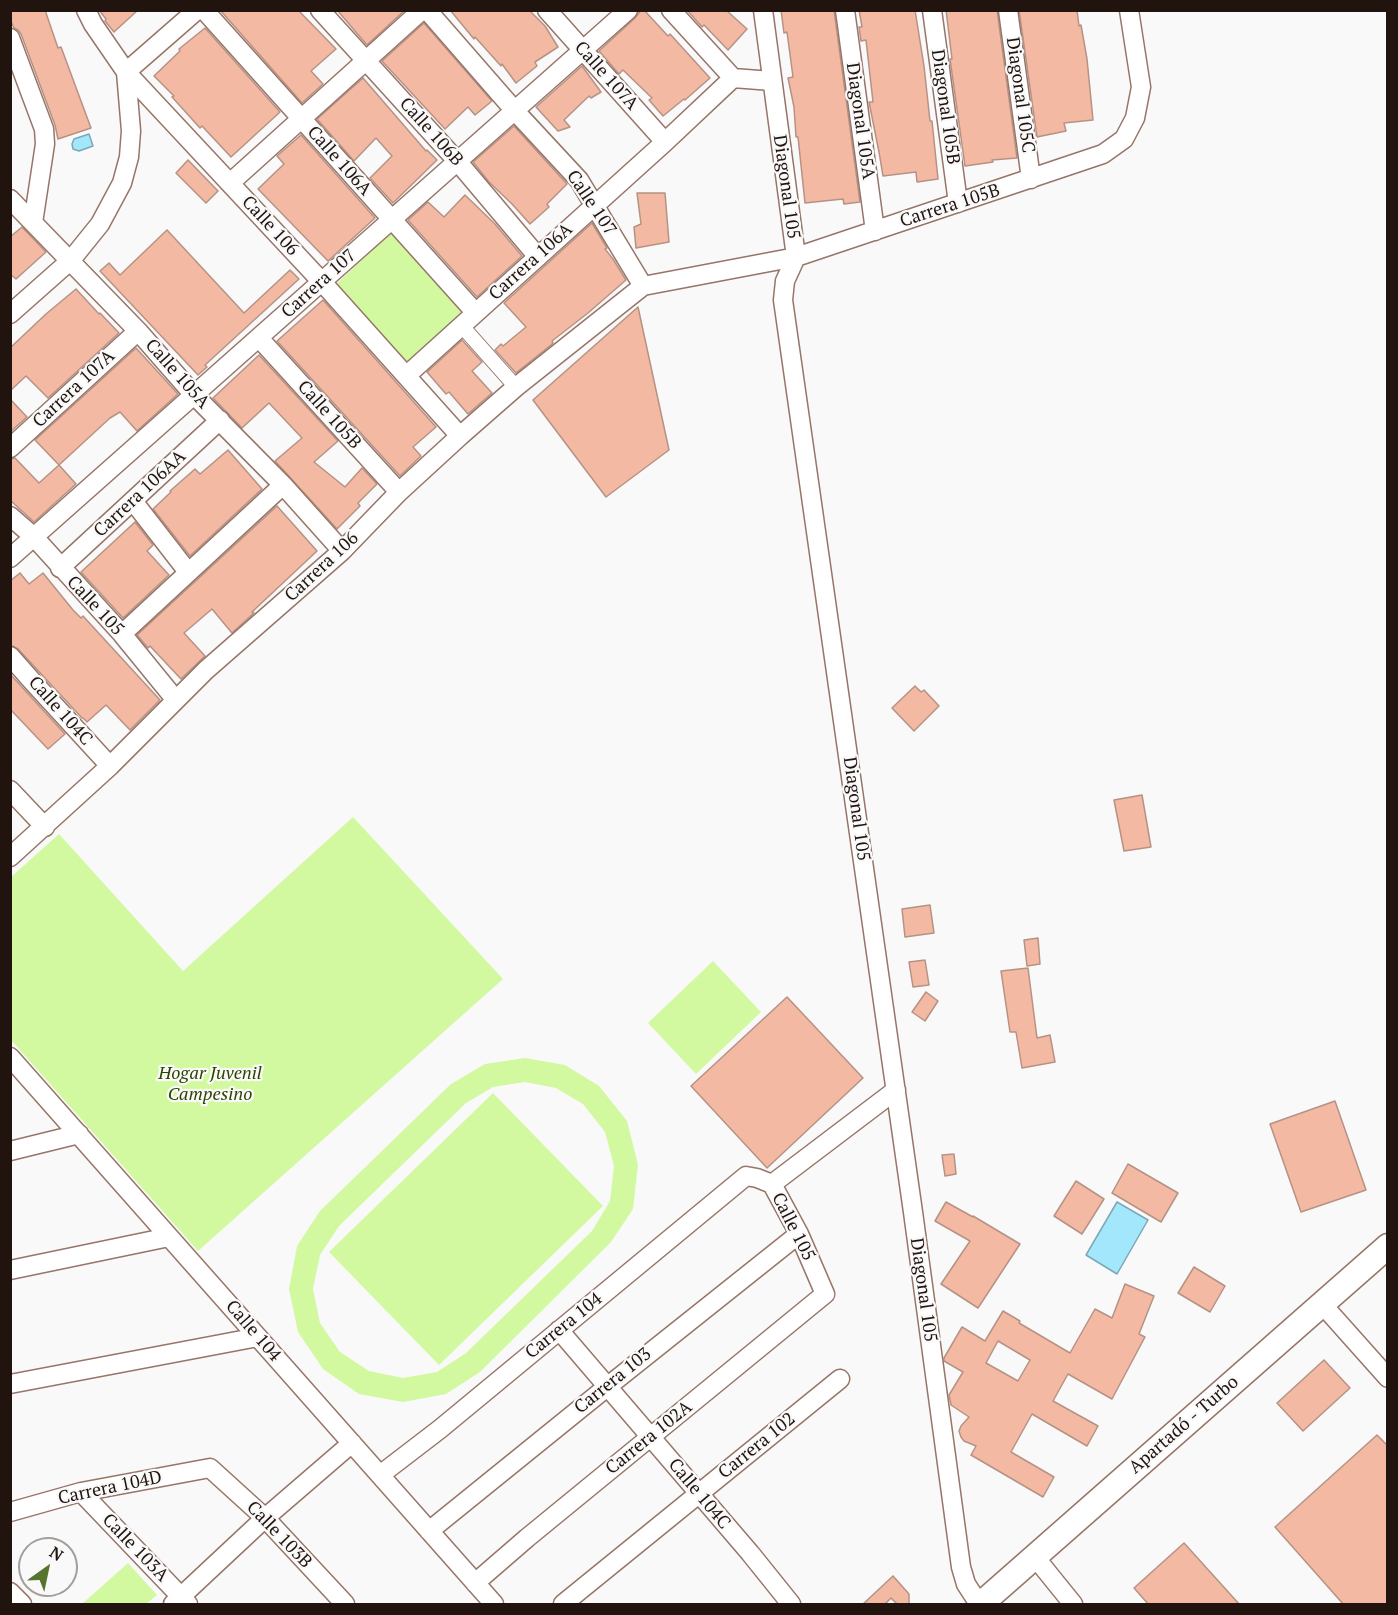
<!DOCTYPE html>
<meta charset="utf-8">
<style>
body{margin:0}
#map{position:relative;width:1398px;height:1615px;overflow:hidden;background:#f9f9f9;font-family:"PT Serif",serif}
canvas{display:block}
.frame{position:absolute;inset:0;border:12px solid #21140f;pointer-events:none}
.north{position:absolute;left:18px;top:1537px;width:60px;height:60px;box-sizing:border-box;background:#f9f9f9;border:2px solid #a39d9b;border-radius:50%;rotate:33deg;font-size:16px;font-weight:700;line-height:24px;text-align:center;color:#21140f}
.north::after{content:'';display:block;margin:auto;width:21px;height:27px;background:#55752c;clip-path:polygon(50% 0,100% 100%,50% 72%,0 100%)}
</style>
<div id="map">
<canvas width="1398" height="1615"></canvas>
<div class="frame"></div>
<div class="north">N</div>
</div>
<script>
const ctx = document.querySelector('canvas').getContext('2d');
ctx.lineJoin = 'round';
function paint(path, color) { ctx.fillStyle = color; ctx.fill(path, 'evenodd'); }
const toPath = rows => new Path2D(rows.map(r => 'M' + r).join(''));
function trace(path, color, width, dash) { ctx.strokeStyle = color; ctx.lineWidth = width; ctx.lineCap = dash ? 'butt' : 'round'; ctx.setLineDash(dash || []); ctx.stroke(path); }
function label(font, color, halo, rows, align = 'center') {
  ctx.font = font + ' "PT Serif",serif'; ctx.lineWidth = 4.5; ctx.setLineDash([]); ctx.textBaseline = 'middle'; ctx.strokeStyle = halo; ctx.fillStyle = color; for (const [text, x, y, turn = 0] of rows) {
    ctx.save(); ctx.translate(x, y); ctx.rotate((+turn || 0) * Math.PI / 180); ctx.textAlign = isNaN(turn) ? turn : align; if (halo) ctx.strokeText(text, 0, 0); ctx.fillText(text, 0, 0); ctx.restore();
  }
}
paint(toPath([
 [392,232,466,312,409,366,334,286],
 [353,817,503,979,198,1251,11,1040,11,877,59,834,183,971],
 [713,961,761,1012,696,1074,648,1023],
 [525,1058,565,1065,599,1086,627,1121,638,1165,633,1209,611,1242,480,1372,446,1394,403,1402,359,1394,323,1369,298,1332,289,1289,297,1246,320,1211,451,1084,485,1064],
 [525,1082,556,1088,583,1104,605,1132,614,1166,610,1201,592,1231,466,1353,437,1372,403,1378,369,1371,340,1352,320,1323,313,1289,320,1255,339,1226,466,1103,493,1087],
 [493,1093,603,1206,439,1365,329,1252],
 [128,1563,157,1595,146,1604,82,1604]
]), '#d2f9a0');
const water = toPath([
 [89,134,93,146,79,151,73,149,72,144,74,139,89,134],
 [1117,1202,1148,1220,1117,1274,1086,1255,1117,1202]
]);
paint(water, '#a3e7fd');
trace(water, '#7ca8b6', 1.5);
const building = toPath([
 [10,10,45,10,58,48,61,47,91,128,58,139,55,125,21,34,18,30,14,28,10,19,10,10],
 [99,10,138,10,114,32,105,21,106,19,99,10],
 [220,10,298,10,336,49,311,71,323,84,302,103,220,10],
 [337,10,405,10,367,45,337,10],
 [450,10,529,10,545,26,558,47,535,62,537,66,516,83,502,64,501,66,475,37,474,39,450,10],
 [641,10,644,10,668,36,670,34,710,78,685,100,684,99,663,116,649,100,652,98,623,70,619,74,599,51,635,18,641,10],
 [687,10,726,10,747,29,728,50,704,25,702,27,687,10],
 [781,10,834,10,860,202,844,204,843,199,805,203,798,137,796,137,794,107,788,78,793,77,787,32,784,33,781,10],
 [859,10,915,10,924,66,930,121,932,121,938,179,917,182,916,172,883,176,879,152,869,102,873,102,866,40,861,41,859,27,862,27,859,10],
 [946,10,997,10,1017,158,992,160,993,162,965,166,950,59,952,59,946,10],
 [1019,10,1077,10,1079,26,1081,25,1087,59,1093,120,1064,123,1066,131,1037,137,1019,10],
 [424,23,492,101,475,115,468,107,445,129,382,61,424,23],
 [205,28,280,112,231,157,202,126,200,128,172,97,174,96,154,76,180,51,179,49,205,28],
 [582,66,601,92,591,98,589,96,564,120,570,127,558,131,536,107,582,66],
 [363,78,426,151,427,150,437,160,393,203,370,178,392,156,376,138,354,161,317,119,363,78],
 [514,126,567,184,547,204,549,207,530,224,512,204,489,182,473,162,514,126],
 [301,135,375,218,328,261,258,189,284,164,277,156,301,135],
 [188,160,218,191,206,203,176,173,188,160],
 [637,193,665,193,669,242,636,248,634,227,641,224,637,193],
 [465,195,495,224,522,256,477,297,408,220,428,202,444,217,465,195],
 [592,223,607,248,605,249,613,259,626,280,588,313,552,341,553,343,551,345,516,373,495,350,501,344,503,346,526,327,504,303,592,223],
 [22,227,46,252,16,279,10,274,10,237,22,227],
 [167,230,244,313,290,270,299,279,205,365,207,367,198,375,100,271,109,263,120,275,167,230],
 [76,289,99,314,100,313,119,333,48,398,26,376,10,391,10,348,46,314,76,289],
 [323,300,436,427,413,447,421,456,400,476,277,341,323,300],
 [638,307,669,450,606,497,533,400,638,307],
 [462,340,482,362,472,371,492,393,468,414,449,392,446,394,427,372,462,340],
 [136,348,178,394,137,431,120,412,110,418,59,465,35,440,136,348],
 [259,355,338,441,314,462,345,487,362,468,377,484,358,503,360,506,337,529,275,461,302,438,269,403,242,428,213,398,259,355],
 [10,399,27,417,10,432,10,399],
 [228,450,262,489,190,556,153,509,171,492,170,491,195,469,200,474,228,450],
 [15,458,39,483,59,465,76,484,34,522,10,500,10,459,15,458],
 [277,506,317,551,252,612,254,613,232,633,212,609,184,633,205,656,181,679,150,646,148,648,137,635,277,506],
 [135,522,153,545,147,551,169,575,123,618,81,572,135,522],
 [20,573,29,584,43,573,73,610,81,618,83,616,160,700,130,730,106,705,87,722,83,718,82,718,18,649,10,645,10,581,20,573],
 [10,674,65,734,48,749,10,709,10,674],
 [915,686,921,692,924,690,939,706,914,731,892,708,915,686],
 [1142,795,1151,847,1124,851,1114,800,1142,795],
 [930,905,934,933,905,937,902,909,930,905],
 [1038,938,1040,964,1027,966,1024,940,1038,938],
 [925,960,929,985,913,987,909,962,925,960],
 [1028,968,1037,1038,1050,1035,1055,1062,1022,1068,1016,1032,1010,1032,1001,971,1028,968],
 [926,992,938,1001,925,1021,912,1012,926,992],
 [787,997,863,1078,767,1168,691,1086,787,997],
 [1335,1101,1366,1190,1301,1212,1270,1124,1335,1101],
 [954,1154,956,1174,945,1176,942,1155,954,1154],
 [1128,1164,1178,1193,1161,1222,1112,1193,1128,1164],
 [1076,1181,1104,1199,1082,1234,1054,1216,1076,1181],
 [946,1202,973,1217,973,1216,1020,1244,978,1308,941,1284,970,1241,935,1221,946,1202],
 [1194,1267,1225,1286,1210,1312,1178,1293,1194,1267],
 [1125,1284,1154,1296,1139,1334,1145,1337,1112,1399,1068,1374,1053,1401,1098,1426,1087,1446,1032,1414,1011,1452,1054,1477,1043,1497,971,1455,976,1446,964,1441,961,1437,959,1431,961,1426,969,1417,951,1405,949,1395,963,1372,944,1361,944,1358,962,1327,985,1341,1003,1311,1020,1321,1019,1323,1070,1353,1095,1309,1112,1318,1125,1284],
 [998,1341,1030,1360,1018,1381,986,1363,998,1341],
 [1324,1360,1350,1388,1303,1431,1277,1403,1324,1360],
 [1377,1435,1388,1446,1388,1605,1344,1605,1275,1527,1377,1435],
 [1184,1543,1240,1605,1149,1605,1134,1588,1184,1543],
 [893,1576,909,1594,909,1605,897,1604,891,1598,884,1605,862,1605,893,1576]
]);
paint(building, '#f3b9a3');
trace(building, '#b69285', 1.5);
const pedestrian = toPath([
 [461,325,516,387]
]);
const minor = toPath([
 [86,10,93,24,126,72,322,282,460,436],
 [204,10,475,312],
 [320,10,458,162,538,257],
 [427,10,515,111,579,180,643,286],
 [547,10,665,142],
 [671,10,733,78],
 [763,10,796,257,785,281,783,300,913,1212,961,1567,966,1584,979,1604],
 [845,10,875,231],
 [932,10,958,203],
 [1008,10,1031,179],
 [10,38,44,129,45,144,33,223],
 [230,183,422,10],
 [10,199,138,331,194,395,283,485,342,551],
 [10,314,71,260,100,224,122,183,129,157,131,131,126,72,197,10],
 [259,338,399,492],
 [406,376,665,142,733,78,772,81],
 [10,448,138,331],
 [133,501,188,572],
 [10,516,34,537,122,634,175,699],
 [10,558,628,10],
 [60,568,220,420],
 [122,634,283,485],
 [10,656,32,681,110,766],
 [10,790,45,827],
 [10,857,110,766,206,670,342,551,399,492,460,436,516,387,643,286,796,257,1103,154,1124,139,1135,118,1141,87,1129,10],
 [10,1057,494,1604],
 [10,1151,79,1134],
 [772,1184,896,1090],
 [10,1270,169,1237],
 [1322,1304,1388,1378],
 [559,1330,750,1553,791,1604],
 [10,1384,258,1337],
 [380,1475,440,1429,746,1176,757,1178,772,1184,799,1234,825,1294,527,1538,475,1583],
 [81,1492,188,1604],
 [10,1512,81,1492,210,1468,265,1518,345,1604],
 [429,1531,607,1387,799,1234],
 [1035,1557,1073,1604],
 [10,1592,22,1604],
 [173,1604,265,1518,352,1443],
 [563,1604,840,1379]
]);
const secondary = toPath([
 [981,1604,1388,1246]
]);
trace(pedestrian, '#977568', 16);
trace(minor, '#977568', 21);
trace(secondary, '#977568', 27);
trace(pedestrian, '#fff', 14);
trace(minor, '#fff', 18);
trace(secondary, '#fff', 24);
label('18px', '#21140f', '#f9f9f9', [
 ["Calle 107A",606,76,48],
 ["Diagonal 105C",1020,95,82],
 ["Diagonal 105B",945,107,82],
 ["Diagonal 105A",860,121,82],
 ["Calle 106B",431,132,48],
 ["Calle 106A",339,161,48],
 ["Diagonal 105",786,187,82],
 ["Calle 107",591,203,56],
 ["Carrera 105B",950,206,-18],
 ["Calle 106",270,226,47],
 ["Carrera 106A",531,262,-42],
 ["Carrera 107",319,284,-42],
 ["Calle 105A",177,374,48],
 ["Carrera 107A",74,389,-43],
 ["Calle 105B",329,415,48],
 ["Carrera 106AA",140,494,-43],
 ["Carrera 106",322,567,-43],
 ["Calle 105",95,606,47],
 ["Calle 104C",60,711,48],
 ["Diagonal 105",856,809,82],
 ["Calle 105",793,1227,63],
 ["Diagonal 105",923,1290,82],
 ["Carrera 104",564,1326,-39],
 ["Calle 104",253,1331,49],
 ["Carrera 103",613,1381,-39],
 ["Apartadó - Turbo",1184,1425,-41],
 ["Carrera 102A",649,1438,-39],
 ["Carrera 102",757,1446,-39],
 ["Carrera 104D",110,1488,-12],
 ["Calle 104C",699,1494,50],
 ["Calle 103B",279,1535,46],
 ["Calle 103A",135,1548,46]
]);
label('italic 18px', '#2d4401', '#f9f9f9', [
 ["Hogar Juvenil",210,1074],
 ["Campesino",210,1095]
]);
</script>
